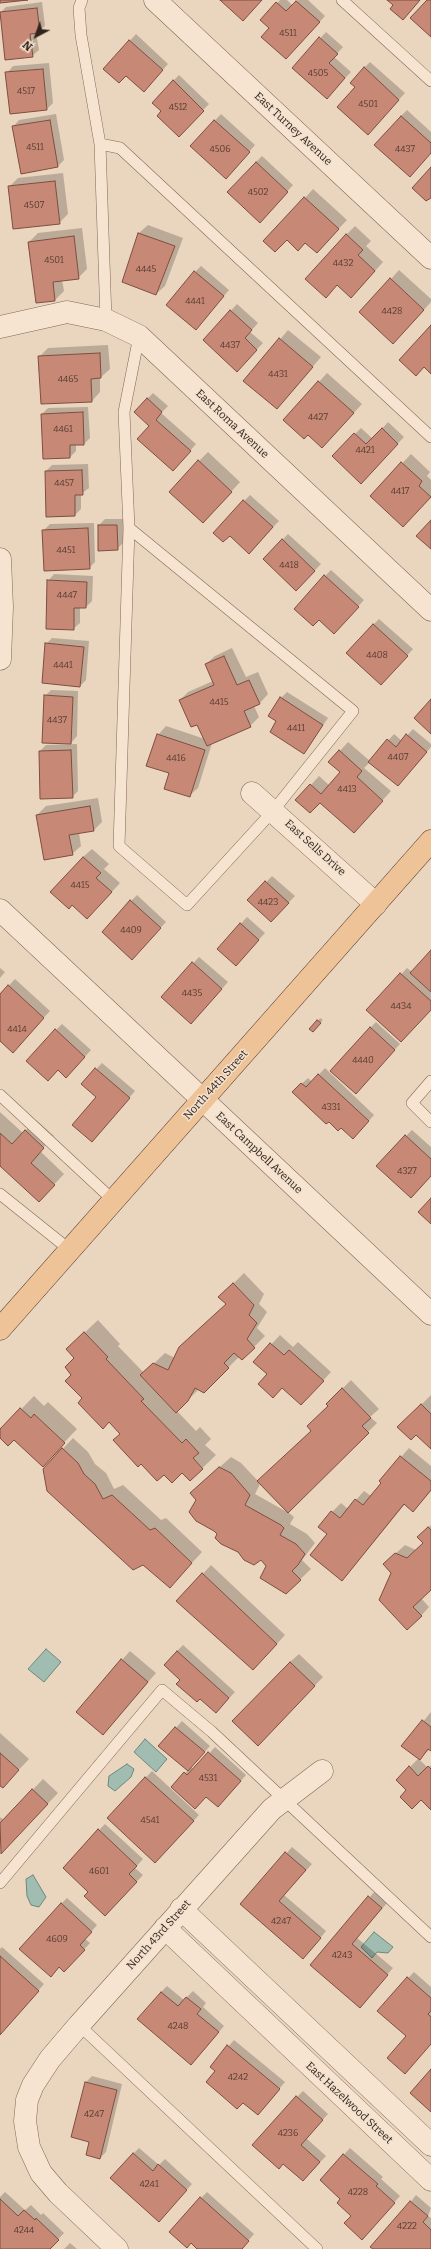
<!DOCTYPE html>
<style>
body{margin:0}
#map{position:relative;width:431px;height:2249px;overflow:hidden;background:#ead5be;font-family:Bitter,serif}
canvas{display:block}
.north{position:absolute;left:16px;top:16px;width:40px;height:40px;-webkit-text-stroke:3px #f2e1cd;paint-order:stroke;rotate:221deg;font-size:11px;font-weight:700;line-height:16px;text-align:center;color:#32231c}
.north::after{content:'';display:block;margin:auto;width:14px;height:18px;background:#32231c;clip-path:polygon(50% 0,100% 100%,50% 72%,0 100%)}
</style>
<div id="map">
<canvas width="431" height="2249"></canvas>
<div class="north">N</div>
</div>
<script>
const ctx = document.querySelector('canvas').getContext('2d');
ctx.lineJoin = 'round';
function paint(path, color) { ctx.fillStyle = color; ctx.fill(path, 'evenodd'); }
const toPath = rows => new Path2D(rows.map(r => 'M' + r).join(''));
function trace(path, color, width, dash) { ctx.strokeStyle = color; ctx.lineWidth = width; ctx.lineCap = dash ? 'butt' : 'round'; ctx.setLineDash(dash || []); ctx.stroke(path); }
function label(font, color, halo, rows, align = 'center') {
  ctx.font = font + ' Bitter,serif'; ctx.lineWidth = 3; ctx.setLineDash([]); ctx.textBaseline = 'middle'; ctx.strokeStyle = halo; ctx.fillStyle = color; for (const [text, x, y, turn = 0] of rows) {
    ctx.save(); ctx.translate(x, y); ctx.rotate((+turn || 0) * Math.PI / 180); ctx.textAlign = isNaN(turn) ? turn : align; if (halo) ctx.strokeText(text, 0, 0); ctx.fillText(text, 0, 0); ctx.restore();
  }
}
const water = toPath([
 [46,1649,61,1662,44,1682,28,1669,46,1649],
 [145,1739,167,1759,156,1772,134,1752,145,1739],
 [127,1764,134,1769,131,1777,115,1791,108,1786,109,1776,127,1764],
 [33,1875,46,1897,39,1907,31,1905,27,1896,26,1879,33,1875],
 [374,1932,393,1947,388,1953,377,1952,372,1958,361,1947,374,1932]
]);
paint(water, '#a1bcb0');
trace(water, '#6a897c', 1);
paint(toPath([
 [280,0,287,0,293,6,298,0,308,0,325,16,292,52,262,20],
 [42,2,45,26,36,33,39,50,32,56,6,59,0,13,6,7],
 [326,32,343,47,334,57,351,72,332,92,293,68],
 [136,34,168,64,150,84,105,68],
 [370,62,405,93,374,127,364,68],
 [49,63,53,103,47,109,11,112,7,73,13,66],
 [179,75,209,104,179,135,163,111,173,81],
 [407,110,431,132,431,152,401,116],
 [56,114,64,160,58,166,22,173,13,127,19,120],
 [221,114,255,145,232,171,191,146],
 [262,156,293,185,266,215,256,162],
 [63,173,68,214,59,223,9,187,18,178],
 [313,189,347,220,325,243,287,239,305,198],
 [148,225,183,238,165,286,156,294,123,282,139,233],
 [355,226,371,241,366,246,383,262,360,288,338,284,326,297,346,235],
 [82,228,87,269,78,278,62,280,64,291,55,300,37,302,29,242,38,233],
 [201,266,229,290,202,322,195,272],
 [399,270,431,299,431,302,402,334,391,279],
 [237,304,258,323,250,332,263,343,243,364,204,340],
 [288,330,321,357,277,408,245,381],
 [108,345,110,369,100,378,100,392,92,401,39,357,48,348],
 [327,373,362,404,331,438,319,382],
 [153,393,168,406,161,413,196,444,179,464,150,426,147,399],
 [88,407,90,438,84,444,76,444,76,451,70,457,42,414,48,408],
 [388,422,404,437,367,476,333,456,361,428,373,439],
 [208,452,240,482,212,513,199,461],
 [411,454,430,472,427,476,431,480,431,497,412,517,371,496],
 [88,464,89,488,81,494,81,509,75,515,46,471,52,465],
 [250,495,279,521,255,546,244,501],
 [105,519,123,519,123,543,117,549,99,525],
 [94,523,95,562,89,568,44,530,50,524],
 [288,534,321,564,302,584,264,559],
 [331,570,364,600,340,626,325,576],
 [54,574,93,576,92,601,86,607,80,607,80,623,73,629,48,581],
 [379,619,413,649,387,678,373,625],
 [52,638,89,641,86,680,80,686,46,644],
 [232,648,246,677,258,672,268,694,260,703,254,706,259,717,250,726,212,743,198,788,189,796,170,773,158,735,166,726,205,739,198,723,180,700,188,692,213,681,206,664,215,656],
 [51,690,78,691,77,736,71,743,45,696],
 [287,692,328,718,304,753,278,721,281,698],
 [413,729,431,744,431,747,398,785,370,762,364,768,391,791,354,832,311,785,319,776,329,785,341,772,330,762,348,742,370,761,394,734,402,741],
 [77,744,78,791,72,797,41,798,40,751,46,745],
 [98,798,102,822,94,830,79,833,81,846,72,854,37,815,46,806],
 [92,849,109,864,104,869,120,883,96,909,83,857],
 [272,876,295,896,277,915,249,900],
 [137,895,166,922,138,952,131,901],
 [247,917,265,933,242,958,218,949],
 [431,951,431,1009,368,1010,407,968,412,972],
 [199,957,228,982,197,1017,162,997],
 [0,968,5,972,0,978],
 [15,979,50,1011,18,1045,0,1040,0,995],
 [320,1018,323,1020,315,1028,318,1021],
 [376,1022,400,1044,361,1086,370,1028],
 [62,1024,91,1050,72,1071,56,1030],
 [102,1063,135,1091,98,1134,97,1097,82,1084],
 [325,1068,374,1115,359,1132,341,1127,293,1092,308,1078,312,1082],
 [0,1112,23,1133,36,1120,54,1136,40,1151,64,1174,49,1190,0,1164],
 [412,1130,431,1147,431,1175,406,1136],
 [244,1273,264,1294,259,1304,267,1312,257,1328,265,1336,242,1359,239,1357,204,1391,199,1389,177,1411,196,1431,200,1427,211,1439,205,1445,216,1455,190,1480,182,1472,121,1433,83,1398,73,1375,81,1336,98,1320,120,1344,118,1346,144,1373,165,1353,175,1358,227,1304,220,1297],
 [280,1335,293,1347,298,1342,331,1372,310,1395,283,1387,273,1397,268,1374,255,1362],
 [351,1380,379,1409,370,1417,377,1423,288,1512,294,1517,290,1524,307,1534,315,1543,302,1560,311,1569,286,1593,261,1578,268,1566,261,1558,238,1552,219,1534,197,1500,202,1483,231,1457,241,1463,258,1481,312,1431,329,1406,327,1404],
 [260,1484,287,1512,255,1494],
 [431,1395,431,1448,416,1434,399,1427],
 [34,1396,44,1406,48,1402,77,1429,55,1452,14,1439,0,1436,0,1431],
 [73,1438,88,1452,95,1464,106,1473,114,1489,123,1485,161,1520,166,1518,202,1552,180,1576,44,1469],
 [409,1448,431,1466,431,1491,413,1511,405,1504,350,1571,328,1534,332,1512,341,1503,348,1509,364,1491,371,1496,382,1483,380,1481],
 [431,1525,431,1589,421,1598,429,1607,421,1616,380,1599,392,1572,393,1556,405,1545,416,1550,424,1543,418,1537],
 [211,1565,285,1635,262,1660,178,1601],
 [183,1645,235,1692,222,1706,181,1680,177,1651],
 [130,1651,156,1673,103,1734,122,1660],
 [299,1654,323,1677,267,1736,290,1662],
 [431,1712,431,1750,430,1749,419,1759,428,1768,431,1765,431,1808,397,1780,419,1758,403,1746],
 [182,1721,210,1746,191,1767,194,1770,215,1747,246,1775,224,1800,172,1787,188,1770,160,1746],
 [0,1733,29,1759,13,1776,0,1785],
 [152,1771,199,1815,161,1856,108,1818],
 [43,1779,58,1793,1,1853,0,1817,4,1820],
 [105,1824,143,1859,135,1868,143,1875,111,1909,90,1892,99,1830],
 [292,1847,312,1864,284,1895,326,1931,309,1952,242,1904],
 [375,1891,388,1902,357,1938,393,1968,360,2007,311,1965],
 [67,1898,97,1925,85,1939,90,1943,70,1965,60,1966,57,1970,61,1904],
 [2,1947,44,1984,0,2034,0,1949],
 [414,1972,431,1987,431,2043,407,2036,408,1978],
 [167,1986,184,2000,193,1991,206,2003,203,2007,224,2026,197,2058,161,1992],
 [234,2040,285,2082,263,2108,211,2066],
 [92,2076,122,2084,106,2152,100,2158,91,2141,86,2082],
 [303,2091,328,2114,306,2138,326,2156,309,2174,284,2162,297,2097],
 [139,2148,159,2165,165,2159,192,2184,165,2214,133,2154],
 [350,2148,383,2177,381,2179,400,2196,368,2232,352,2216,342,2199,321,2180],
 [5,2192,25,2210,31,2205,41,2215,43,2213,64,2233,49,2249,0,2249,0,2197],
 [207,2192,254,2234,241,2249,199,2249,201,2198],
 [416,2195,431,2208,428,2216,431,2218,431,2249,374,2249],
 [70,2243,77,2249,64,2249]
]), '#0003');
const building = toPath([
 [0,0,28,0,0,3,0,0],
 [220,0,262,0,243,21,220,0],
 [387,0,420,0,403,20,390,9,393,5,387,0],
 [427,0,431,0,431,37,410,18,427,0],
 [296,1,320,22,286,59,261,37,269,28,260,20,276,2,286,11,296,1],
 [37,8,40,33,30,34,33,57,5,60,0,12,37,8],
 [319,37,338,54,329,63,345,78,327,99,292,68,319,37],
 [129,40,163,70,144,92,126,76,119,83,103,69,129,40],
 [364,67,399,100,368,135,337,107,355,87,350,83,364,67],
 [43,69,47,110,10,114,5,72,43,69],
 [173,80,204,111,179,137,157,116,161,111,152,103,173,80],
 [401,116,431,143,431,153,410,177,374,145,401,116],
 [50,120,58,167,21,174,12,126,50,120],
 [214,120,250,152,226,179,190,146,214,120],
 [256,162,288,192,260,223,227,192,256,162],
 [431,167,431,198,426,201,412,188,431,167],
 [55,181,60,224,13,229,8,186,55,181],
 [304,197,339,229,317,253,305,243,298,251,287,240,275,252,263,241,304,197],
 [138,233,175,246,156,295,122,282,138,233],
 [346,234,363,250,358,255,375,271,351,298,337,285,326,298,305,279,346,234],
 [74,236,79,279,53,282,55,301,36,303,28,242,74,236],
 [194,271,224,296,196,330,166,305,194,271],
 [390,278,424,310,393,344,359,312,390,278],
 [230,310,252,330,245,338,257,350,237,372,203,340,230,310],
 [431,325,431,374,424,367,416,376,399,360,431,325],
 [279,338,313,367,277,409,243,381,279,338],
 [100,353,101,378,91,379,92,402,41,404,38,356,100,353],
 [318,381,354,413,322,448,308,435,304,439,283,420,318,381],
 [147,398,162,412,156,420,191,451,173,471,137,439,149,426,134,412,147,398],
 [83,412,84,445,70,445,70,458,43,459,41,414,83,412],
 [382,428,398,444,361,484,332,456,354,433,366,444,382,428],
 [198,460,232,492,203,523,169,492,198,460],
 [401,462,422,481,419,486,431,497,403,527,370,496,401,462],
 [82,470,83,495,75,495,75,516,46,517,45,471,82,470],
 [243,500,273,527,249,554,230,536,223,542,213,533,243,500],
 [431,520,431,549,416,536,431,520],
 [98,525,117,525,118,550,98,551,98,525],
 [88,528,90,569,44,571,42,530,88,528],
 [282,539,315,571,296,591,263,559,282,539],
 [324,575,359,607,334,634,319,620,313,626,294,609,324,575],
 [47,580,87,582,86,608,74,608,74,630,46,629,47,580],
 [373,624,408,656,381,685,346,653,373,624],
 [45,643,84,647,80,687,42,683,45,643],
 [224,656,237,685,249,680,260,704,244,711,251,727,207,746,197,725,191,727,179,700,214,685,205,664,224,656],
 [44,695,73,697,71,744,42,743,44,695],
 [280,697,323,725,304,754,270,732,276,721,268,716,280,697],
 [431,699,431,734,414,718,431,699],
 [157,734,205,750,190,797,164,789,169,773,146,766,157,734],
 [406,734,427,752,398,786,368,762,387,739,396,747,406,734],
 [71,750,73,798,40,799,39,751,71,750],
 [339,750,362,771,357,777,383,801,354,833,320,803,310,813,295,800,310,784,321,794,340,772,328,762,339,750],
 [90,806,94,831,69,835,73,855,44,860,36,815,90,806],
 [83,857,101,873,96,878,112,892,87,919,72,905,69,909,50,892,83,857],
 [265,881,289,903,271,922,247,900,265,881],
 [130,900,161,928,132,960,102,932,130,900],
 [240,923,259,940,236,966,217,949,240,923],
 [431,950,431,992,410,973,431,950],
 [192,962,222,989,191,1024,161,997,192,962],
 [400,973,431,1001,431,1010,401,1042,366,1010,400,973],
 [8,985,44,1018,13,1053,0,1041,0,994,8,985],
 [317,1020,321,1023,313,1032,309,1029,317,1020],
 [370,1027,395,1050,356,1094,330,1071,370,1027],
 [55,1029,85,1057,66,1078,58,1070,48,1081,26,1061,55,1029],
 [95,1068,130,1098,92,1142,72,1125,96,1097,81,1084,95,1068],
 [318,1074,369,1121,353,1139,341,1128,338,1131,329,1122,326,1124,292,1092,301,1083,306,1087,318,1074],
 [25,1130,44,1148,31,1163,55,1185,39,1202,0,1166,0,1133,12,1144,25,1130],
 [405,1135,431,1159,431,1176,411,1198,376,1166,405,1135],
 [431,1198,431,1224,418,1212,431,1198],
 [233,1283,254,1305,249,1315,257,1323,247,1339,255,1348,242,1360,234,1353,224,1363,229,1368,204,1393,195,1388,188,1401,176,1413,140,1375,153,1363,168,1370,179,1347,226,1304,218,1297,233,1283],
 [84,1332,108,1357,106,1359,144,1399,141,1401,182,1443,186,1439,199,1453,193,1458,203,1469,190,1481,182,1473,172,1483,164,1475,157,1481,141,1464,138,1467,113,1440,120,1434,109,1422,103,1429,78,1403,82,1398,65,1381,71,1375,65,1367,74,1358,66,1349,84,1332],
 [270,1343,284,1355,289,1350,324,1381,301,1405,282,1388,273,1398,258,1384,267,1374,253,1362,270,1343],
 [342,1388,371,1418,362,1426,369,1433,288,1513,257,1481,311,1431,307,1426,328,1406,326,1404,342,1388],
 [421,1404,431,1414,431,1449,416,1435,411,1440,397,1427,421,1404],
 [20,1408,31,1418,34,1414,65,1443,43,1467,14,1440,8,1446,0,1438,0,1429,20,1408],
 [62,1448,78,1463,84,1474,95,1484,103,1499,112,1495,150,1530,155,1528,192,1563,170,1588,143,1565,133,1570,47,1491,43,1469,62,1448],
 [400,1456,431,1481,431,1490,413,1512,404,1504,342,1581,310,1555,327,1534,318,1527,331,1511,340,1518,355,1499,363,1505,381,1483,379,1481,400,1456],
 [219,1467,231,1473,250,1495,245,1505,281,1525,284,1528,280,1535,296,1544,305,1554,298,1565,292,1571,301,1580,286,1594,260,1578,266,1566,261,1560,254,1565,244,1560,238,1552,221,1544,215,1538,217,1534,214,1531,196,1521,189,1512,196,1500,190,1493,219,1467],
 [428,1527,431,1530,431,1590,413,1607,422,1616,407,1630,379,1600,391,1573,383,1564,395,1553,407,1558,423,1543,417,1537,428,1527],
 [202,1573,277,1644,253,1670,176,1601,202,1573],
 [177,1651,229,1698,216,1713,200,1699,197,1702,176,1684,180,1680,164,1665,177,1651],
 [121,1659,148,1682,103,1735,76,1712,121,1659],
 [290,1662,315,1686,258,1746,232,1721,290,1662],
 [422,1720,431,1727,431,1751,428,1749,420,1760,401,1746,422,1720],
 [175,1727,205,1752,188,1771,158,1746,175,1727],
 [208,1752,241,1781,218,1807,206,1797,195,1809,171,1787,184,1772,187,1775,208,1752],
 [0,1753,19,1770,3,1788,0,1786,0,1753],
 [409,1766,418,1776,428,1766,431,1769,431,1810,421,1800,412,1809,400,1797,406,1790,396,1780,409,1766],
 [145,1777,194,1821,155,1863,107,1818,145,1777],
 [32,1789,48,1804,1,1854,0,1823,32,1789],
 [98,1829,137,1866,129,1874,137,1882,105,1916,84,1896,88,1892,63,1868,98,1829],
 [285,1852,306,1870,279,1901,321,1938,303,1959,240,1904,285,1852],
 [368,1896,382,1908,352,1944,388,1975,360,2008,310,1965,368,1896],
 [61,1903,92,1932,80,1945,85,1950,64,1972,59,1967,51,1977,19,1949,61,1903],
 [0,1956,39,1991,0,2035,0,1956],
 [407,1977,431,1998,431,2011,428,2014,431,2017,431,2044,405,2074,387,2058,406,2036,377,2011,407,1977],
 [161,1992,178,2006,186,1997,201,2009,197,2014,219,2032,191,2065,137,2019,161,1992],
 [227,2045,280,2089,258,2115,243,2103,237,2109,206,2082,215,2071,210,2067,227,2045],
 [431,2069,431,2112,410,2093,431,2069],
 [85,2082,117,2090,100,2159,86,2155,89,2142,71,2137,85,2082],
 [296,2096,323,2120,301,2145,320,2162,303,2181,283,2164,279,2169,252,2145,296,2096],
 [133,2153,153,2171,158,2164,187,2190,159,2222,110,2178,133,2153],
 [343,2154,378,2184,376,2186,395,2203,362,2240,344,2223,351,2216,337,2203,340,2199,320,2180,343,2154],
 [200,2197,249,2241,242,2249,197,2249,191,2243,187,2248,169,2232,200,2197],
 [0,2199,18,2216,24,2210,35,2220,36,2218,59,2240,50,2249,0,2249,0,2199],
 [410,2201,428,2216,423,2222,431,2230,431,2249,373,2249,370,2247,410,2201]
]);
paint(building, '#c78976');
trace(building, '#7f4d40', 1);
const service = toPath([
 [82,0,79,8,81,35,100,144,106,320],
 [342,0,431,81],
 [100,144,120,148,431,437],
 [129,528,353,711,273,811,187,905,119,846,129,528,124,412,139,336],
 [431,1081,412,1103,431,1122],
 [0,1095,114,1201],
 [0,1194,70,1250],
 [0,1883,162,1690,212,1732,431,1937],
 [79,2025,317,2249]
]);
const minor = toPath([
 [155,0,431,258],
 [0,327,67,312,106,320,139,336,431,610],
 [0,559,2,607,0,659],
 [252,793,376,904],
 [0,910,202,1099],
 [181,1909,431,2145],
 [165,1928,431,2180],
 [117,2249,58,2193,41,2173,29,2147,25,2121,27,2100,33,2085,50,2059,79,2025,272,1809,322,1771]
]);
const tertiary = toPath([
 [202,1099,431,1314]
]);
const primary = toPath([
 [0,1329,431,841]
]);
trace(service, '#826758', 12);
trace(minor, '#826758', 23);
trace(tertiary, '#826758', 23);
trace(primary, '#4f362d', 23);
trace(service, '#f6e4d1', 11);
trace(minor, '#f6e4d1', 22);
trace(tertiary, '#f6e4d1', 22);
trace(primary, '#edc397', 22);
label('9px', '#573c32', null, [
 ["4511",288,33],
 ["4505",318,73],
 ["4517",26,91],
 ["4501",368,104],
 ["4512",178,107],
 ["4511",35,147],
 ["4506",220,149],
 ["4437",405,149],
 ["4502",258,192],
 ["4507",34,205],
 ["4501",54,260],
 ["4432",343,263],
 ["4445",146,269],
 ["4441",195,301],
 ["4428",392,311],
 ["4437",230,345],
 ["4431",278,374],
 ["4465",68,379],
 ["4427",318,417],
 ["4461",63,429],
 ["4421",365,450],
 ["4457",64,483],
 ["4417",400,491],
 ["4451",66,550],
 ["4418",289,565],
 ["4447",67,595],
 ["4408",377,655],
 ["4441",63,665],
 ["4415",219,702],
 ["4437",57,720],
 ["4411",296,728],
 ["4407",398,757],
 ["4416",176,758],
 ["4413",347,789],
 ["4415",80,885],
 ["4423",268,902],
 ["4409",131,930],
 ["4435",192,993],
 ["4434",401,1006],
 ["4414",17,1029],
 ["4440",363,1060],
 ["4331",331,1107],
 ["4327",407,1171],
 ["4531",208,1778],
 ["4541",150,1820],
 ["4601",99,1871],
 ["4247",281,1921],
 ["4609",57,1939],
 ["4243",342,1955],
 ["4248",178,2026],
 ["4242",238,2077],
 ["4247",94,2114],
 ["4236",288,2133],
 ["4241",149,2184],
 ["4228",358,2192],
 ["4222",407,2226],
 ["4244",24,2230]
]);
label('11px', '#32231c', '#f2e1cd', [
 ["East Turney Avenue",293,129,43],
 ["East Roma Avenue",232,424,43],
 ["East Sells Drive",315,848,42],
 ["North 44th Street",216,1085,-48],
 ["East Campbell Avenue",259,1153,43],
 ["North 43rd Street",159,1935,-48],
 ["East Hazelwood Street",349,2103,43]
]);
</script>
